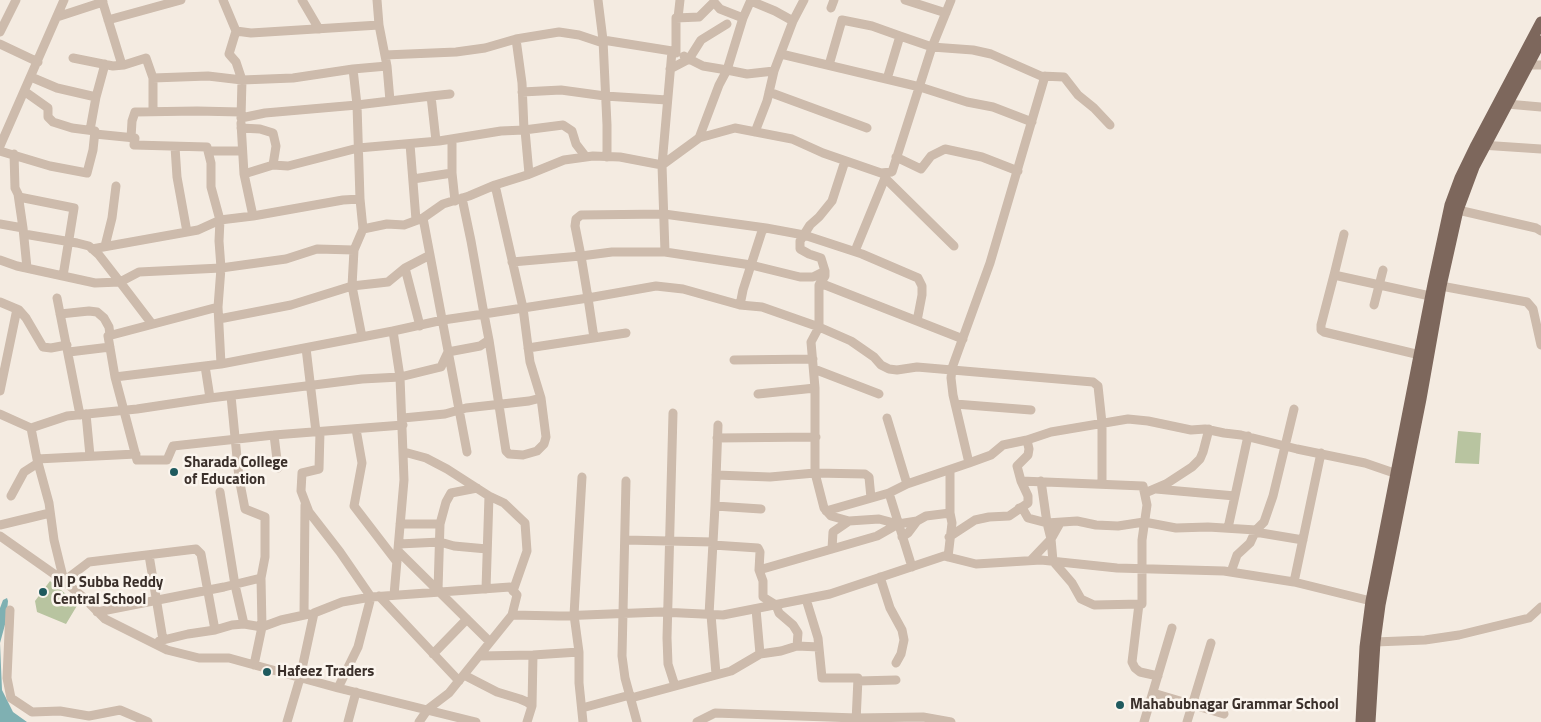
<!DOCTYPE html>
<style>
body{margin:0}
canvas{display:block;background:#f4ebe1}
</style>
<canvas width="1541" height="722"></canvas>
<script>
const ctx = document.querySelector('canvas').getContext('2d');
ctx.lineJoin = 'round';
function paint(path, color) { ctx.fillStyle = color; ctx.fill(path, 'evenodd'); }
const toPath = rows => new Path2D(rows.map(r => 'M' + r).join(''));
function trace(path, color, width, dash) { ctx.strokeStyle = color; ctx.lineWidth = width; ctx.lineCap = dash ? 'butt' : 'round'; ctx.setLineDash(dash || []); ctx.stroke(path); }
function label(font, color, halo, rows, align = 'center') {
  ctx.font = font + ' "Titillium Web",sans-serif'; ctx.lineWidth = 5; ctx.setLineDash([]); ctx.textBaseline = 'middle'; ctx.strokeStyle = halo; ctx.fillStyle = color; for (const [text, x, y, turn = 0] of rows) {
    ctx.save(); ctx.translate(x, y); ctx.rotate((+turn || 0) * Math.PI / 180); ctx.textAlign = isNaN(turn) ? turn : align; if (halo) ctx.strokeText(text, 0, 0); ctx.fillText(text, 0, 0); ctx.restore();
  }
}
paint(toPath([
 [1458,431,1481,433,1479,464,1455,463],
 [50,581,78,604,66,624,37,612,35,601]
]), '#b8c4a0');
paint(toPath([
 [7,598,8,601,6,621,0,643,2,690,13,712,27,722,0,722,0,608,3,600]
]), '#7fb0b2');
trace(toPath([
 [102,0,122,65],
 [302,0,319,29],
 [377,0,379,25],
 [598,0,603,40,607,125,607,157],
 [751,0,743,18,727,70,747,74,774,71],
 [905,0,946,13],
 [751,1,775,11,793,21,804,0],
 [831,8,834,0],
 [57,17,103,2],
 [678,18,680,0],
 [108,20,181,0],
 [0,32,16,0],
 [900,36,932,47,973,50,991,54,1041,76,1064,77,1078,95,1094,108,1110,125],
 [516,39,522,83,524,130],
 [603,40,672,51,662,165,665,252],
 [0,44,38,62],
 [676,53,676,18,699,17,714,2,720,9,743,18],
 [781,54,920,87,967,102,993,107,1032,122],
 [385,55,456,52,485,48,516,39,559,32,579,35,603,43],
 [684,56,689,59,701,40,727,24],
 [73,58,113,66,124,65,146,58,153,78,208,76,242,80,293,78,353,69,357,105,390,101,387,66,379,25,251,33,236,31,223,0],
 [829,65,842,20,872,26,900,36,887,79],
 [1523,65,1541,65],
 [353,69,387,66],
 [670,69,689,59,703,66,727,70,719,85,699,138],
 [31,77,57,88,96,97,105,64],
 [522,92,561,90,605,96,667,100],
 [769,92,867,128],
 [431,96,450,94],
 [390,101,431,96,436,141],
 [1507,104,1541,107],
 [153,111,153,78],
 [241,123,244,174,253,216],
 [241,128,260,129,273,133,276,146,273,165,288,166,358,148,439,141,501,131,524,130,563,125,572,131,576,144,586,157],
 [90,130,96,97],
 [525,130,529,174],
 [755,132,767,101,774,71,793,21],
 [95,134,135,138,134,145,207,147,211,163,211,187,220,220,219,241,221,268,139,272,120,282,152,324],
 [131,138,132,121,135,112,197,111,241,112],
 [452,139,452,173],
 [410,144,416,220],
 [1481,145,1541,149],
 [0,146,64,0],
 [175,147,177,177,187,232],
 [0,151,50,166,87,173,93,150,95,131,72,128,53,122,48,117,48,108,24,91],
 [208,151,242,151],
 [14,154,15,188,18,194,23,228],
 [896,157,921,169,931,156,945,149,982,157,1018,171],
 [845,161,832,201,819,217,810,225,800,241,800,249,809,254,821,258,825,271,825,276,819,285,819,327,851,341,874,357,881,365,889,369,897,370,917,367,1093,382,1098,386,1102,423,1102,484],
 [244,174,273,165],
 [885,178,954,246],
 [413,179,452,173,455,201],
 [19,197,74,208,63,276],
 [462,198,471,241,484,314,489,340,480,346,448,352,441,367,400,377,393,331,443,320,484,314,588,298,594,338],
 [1453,207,1458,210,1536,228,1541,231],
 [423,218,443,204,469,196,495,185],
 [0,224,23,228,27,268],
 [766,228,664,214,581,215,576,219,575,226,581,256,612,252,665,252,751,265,762,231,766,228,804,235,862,254,918,278,922,286,922,295,917,321],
 [24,234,77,243,89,246,99,255,120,282],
 [1344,234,1334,275,1430,296],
 [105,246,112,218,116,186],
 [92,249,198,230,220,220,253,216,343,200,360,199,357,105,265,113,241,118,242,80,236,62,229,54,236,31],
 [354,250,363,229,360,199],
 [855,251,887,173],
 [430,255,467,452],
 [0,260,17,266,95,283,120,282],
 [512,262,581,256,588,298,656,286,683,289,740,305,762,307,819,327,811,342,815,388,815,473,824,508,831,516,849,521,833,532,832,549,877,536,898,524,917,521],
 [405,268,420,326],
 [1334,275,1321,325,1321,330,1324,332,1420,355],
 [820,283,963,339],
 [1441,286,1527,302,1533,309,1541,345],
 [57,298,80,415],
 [0,302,19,310,26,318,43,347,51,348,67,345],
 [740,305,743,290,751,265,800,277,813,277,825,271],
 [1374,305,1383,270],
 [218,307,221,268,286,259,317,249,354,250,352,286,362,337],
 [60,314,89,311,97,312,104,318,109,327,110,335],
 [219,319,291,305,352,286,388,282,405,268,430,255,423,218,404,225,387,224,363,229],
 [489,340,506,451,509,454,523,455,537,451,544,444,546,437,541,398],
 [306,348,316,432],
 [528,348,626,333],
 [69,352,110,347],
 [734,360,813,359],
 [221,364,393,331],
 [205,366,210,398],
 [814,369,879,394],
 [115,377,221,364,218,307,108,336,115,377,137,460,167,460,173,446,274,435,403,425],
 [0,391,17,309],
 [758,394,815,388],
 [955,404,1031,410],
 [673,413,667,638,668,664,675,686],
 [0,414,31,428],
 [86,414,90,456],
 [403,418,445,414,466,408,529,401,541,398,530,362,523,308,495,185,527,175,564,160,593,156,620,157,662,165,699,138,735,128,792,139,823,153,881,173,892,172,932,47,951,0],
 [887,418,907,484],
 [356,429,362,463,354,506,397,562],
 [274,435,278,468],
 [717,438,816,437],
 [1027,440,1029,449,1028,455,1017,466,1021,481,1143,486,1147,505,1142,540,1142,604,1094,605,1081,599,1072,583,1053,561,1051,539,1031,560],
 [404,452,426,458,447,469,489,496,486,589],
 [37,459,136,454],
 [969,463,991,455,1003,445,1027,440,1051,432,1128,419,1148,421,1191,430,1205,429,1224,433,1241,435,1297,449,1365,463,1397,474],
 [716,475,770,477,815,473,865,474,869,477,871,498],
 [626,481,622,656,625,678,637,722],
 [1156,489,1235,496],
 [220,492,235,585,244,624],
 [1145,493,1166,484,1192,467,1200,459,1203,452,1209,429],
 [11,496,24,472,38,463],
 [489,496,504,503,525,523,527,551,513,591],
 [715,506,761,509],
 [1019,508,1024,511,1028,518,1047,523,1041,481],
 [826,511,889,493],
 [950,513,950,470],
 [849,521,879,519,898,524],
 [1060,523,1051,539,1047,523,1077,521,1096,525,1118,526,1144,522,1176,528,1208,527,1256,530],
 [400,524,440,524,446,502,451,493,477,488],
 [0,525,50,513],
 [1228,528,1248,436],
 [1255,532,1303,540],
 [0,536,64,581,84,598,105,619,167,650,199,658,229,658,338,688,476,722],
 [902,537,908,533,917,521,926,516,950,513,952,523,948,557],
 [949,537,975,520,989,517,1009,516,1028,503,1028,496,1021,481],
 [625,540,713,542],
 [399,544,440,542,454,546,487,549],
 [713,545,758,548,760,552,759,570,763,581,763,597,776,605,779,613,793,625,798,633,797,646],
 [398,551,490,642],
 [149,555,163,640],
 [912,567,889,493,907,484,969,463,953,395,951,378,952,368,990,263,1045,76],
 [759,570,832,549],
 [1231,572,1237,555,1250,543,1256,530,1264,522,1273,496,1294,409],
 [880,577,890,608,902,630,904,640,901,654,896,663],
 [64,581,54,540,49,503,37,459,31,428,67,416,137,409,210,398,362,379,400,377,404,480,394,595],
 [64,581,89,562,196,549,201,554,215,630,232,625,244,624,262,627,261,578],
 [1294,582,1321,453],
 [438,590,440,524],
 [379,596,459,681],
 [806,599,818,638,822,678,858,678,856,722],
 [1139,604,1132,662,1135,668,1140,672,1158,676],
 [756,609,760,654,781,651,797,646,819,647],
 [10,610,7,678,11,698,32,712,60,711,89,716,120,710,148,722],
 [97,612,224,587,261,578,265,557,265,517,245,509,239,478,231,396],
 [304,615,305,505],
 [709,615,715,506,718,425],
 [711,615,716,674],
 [159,641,188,634,215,630],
 [1375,642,1425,640,1459,635,1529,618,1541,607],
 [579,652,579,683,583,722],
 [433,654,467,619],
 [480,656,533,655,579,652,574,615,582,477],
 [254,665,262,627,281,620,309,614],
 [464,675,497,692,520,699,527,702,532,706,527,722],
 [858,681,896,680],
 [338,688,358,647,371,597,510,587,517,595,512,615],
 [1153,693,1224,714],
 [631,698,731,671,760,654],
 [532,706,533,655],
 [582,708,630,695],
 [287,722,300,678,314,613,342,602,371,597,340,552,309,512,301,491,302,473,319,469,320,432],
 [348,722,356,692],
 [419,722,428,709,449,693,512,615,559,616,661,612,723,615,830,594,944,556,976,564,1041,560,1117,568,1224,571,1294,582,1371,601],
 [697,722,715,713,856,718,923,717,951,722],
 [1144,722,1172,628],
 [1187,722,1211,643]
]), '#cdbbac', 9);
trace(toPath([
 [1361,722,1365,647,1371,601,1433,284,1450,205,1460,178,1476,145,1541,22],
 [1370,722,1375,642,1380,605,1421,399,1441,286,1458,210,1474,167,1541,41]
]), '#7d675c', 11);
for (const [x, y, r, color] of [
 [174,472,5,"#1f5a5e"],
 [43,592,5,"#1f5a5e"],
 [267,672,5,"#1f5a5e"],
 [1120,705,5,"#1f5a5e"]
]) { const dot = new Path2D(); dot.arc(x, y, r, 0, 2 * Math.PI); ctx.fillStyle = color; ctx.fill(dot); trace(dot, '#fbf5ee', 2); }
label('bold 15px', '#3b302b', '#fbf5ee', [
 ["Sharada College",184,463],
 ["of Education",184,480],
 ["N P Subba Reddy",53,583],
 ["Central School",53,600],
 ["Hafeez Traders",277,672],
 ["Mahabubnagar Grammar School",1130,705]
], 'left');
</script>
